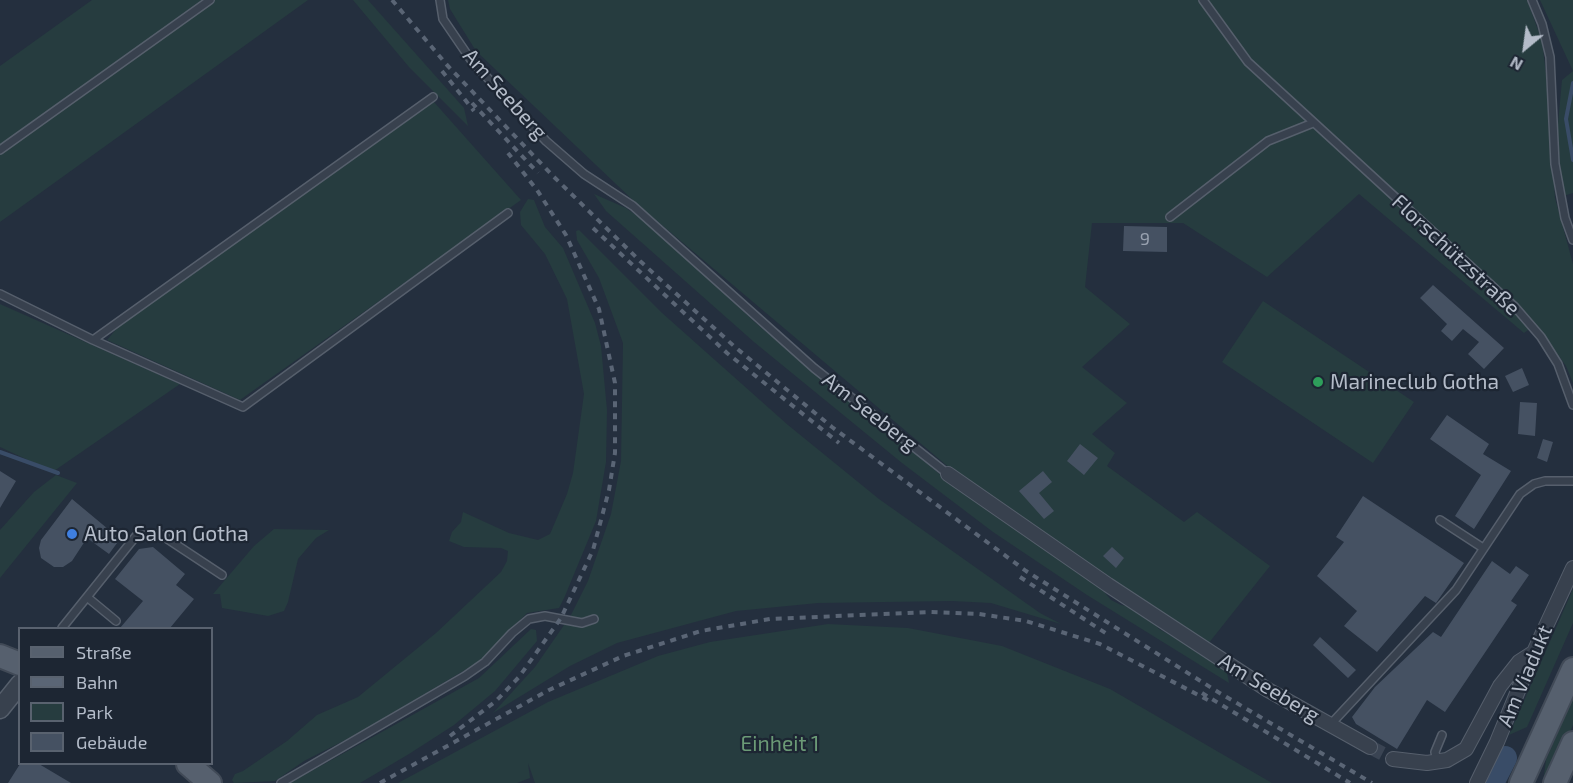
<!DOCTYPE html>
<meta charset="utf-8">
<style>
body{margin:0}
#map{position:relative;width:1573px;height:783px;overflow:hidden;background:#242f3e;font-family:"Exo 2",sans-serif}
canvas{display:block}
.legend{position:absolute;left:18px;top:627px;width:195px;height:138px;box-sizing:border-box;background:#1d2633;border:2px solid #59626f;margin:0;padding:8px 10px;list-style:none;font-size:18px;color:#b4bcc9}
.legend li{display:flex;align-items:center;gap:12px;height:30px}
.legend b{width:30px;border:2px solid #59626f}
.north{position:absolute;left:1495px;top:18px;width:60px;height:60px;-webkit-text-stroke:4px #1d2633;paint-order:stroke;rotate:209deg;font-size:16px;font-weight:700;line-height:24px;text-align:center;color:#b4bcc9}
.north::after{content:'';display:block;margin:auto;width:21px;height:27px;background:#b4bcc9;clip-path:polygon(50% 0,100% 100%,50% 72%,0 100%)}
</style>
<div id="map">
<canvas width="1573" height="783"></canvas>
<ul class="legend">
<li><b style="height:8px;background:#56606e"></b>Straße</li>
<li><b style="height:8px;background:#5a6575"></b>Bahn</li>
<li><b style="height:16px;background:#263c3f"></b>Park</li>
<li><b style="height:16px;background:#455162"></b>Gebäude</li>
</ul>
<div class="north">N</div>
</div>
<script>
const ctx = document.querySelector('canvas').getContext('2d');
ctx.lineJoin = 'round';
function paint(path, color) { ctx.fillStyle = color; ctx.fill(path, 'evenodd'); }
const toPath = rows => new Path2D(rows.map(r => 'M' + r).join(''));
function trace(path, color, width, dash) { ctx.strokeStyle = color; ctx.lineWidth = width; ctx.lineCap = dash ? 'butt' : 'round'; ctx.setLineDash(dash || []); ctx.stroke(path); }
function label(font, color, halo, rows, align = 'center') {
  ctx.font = font + ' "Exo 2",sans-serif'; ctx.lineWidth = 4.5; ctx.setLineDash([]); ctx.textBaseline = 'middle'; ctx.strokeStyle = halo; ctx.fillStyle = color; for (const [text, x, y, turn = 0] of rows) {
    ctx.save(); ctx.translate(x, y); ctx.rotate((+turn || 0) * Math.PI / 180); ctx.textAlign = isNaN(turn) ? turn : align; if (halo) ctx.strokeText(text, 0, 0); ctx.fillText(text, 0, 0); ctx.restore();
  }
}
paint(toPath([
 [92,0,308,0,0,222,0,66],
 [353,0,368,0,464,108,468,126,409,67],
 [448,0,1527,0,1542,41,1547,82,1555,198,1573,264,1573,383,1566,366,1536,324,1524,333,1359,194,1267,277,1183,223,1092,223,1085,287,1130,324,1082,367,1127,403,1092,434,1115,453,1107,466,1184,522,1197,512,1270,566,1208,644,958,475,637,204,476,51,450,9],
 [1540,0,1573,0,1573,193,1563,196,1557,135,1562,80,1573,71],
 [434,102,521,200,240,400,107,340,118,327,159,295],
 [594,194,626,208,647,223,758,325,953,485,1095,581,1111,600,1121,605,1136,608,1150,617,1159,629,1212,659,1227,673,1229,683,1087,595,993,532,902,463,754,342,606,211],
 [528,199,534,200,545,227,563,248,595,323,601,346,607,410,606,462,596,521,565,596,559,608,527,613,480,661,359,733,304,761,275,781,234,783,232,780,235,774,243,771,287,741,317,715,358,697,436,633,501,572,507,561,508,551,501,548,464,547,449,541,452,532,461,522,463,512,509,533,538,540,550,534,567,494,573,473,584,394,567,299,545,254,521,225,520,212],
 [579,230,661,312,788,425,879,499,1040,613,1061,624,991,603,952,601,818,603,736,611,617,643,570,666,493,713,535,667,571,615,588,581,611,514,621,461,623,343,599,278,577,240,576,231],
 [1263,301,1414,402,1373,463,1222,362],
 [0,304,180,384,54,471,43,467,0,447],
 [56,475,77,483,0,578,0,530,34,492],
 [274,529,329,530,316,538,298,559,288,602,284,611,268,616,222,608,220,594,213,594,254,546],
 [1573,589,1573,623,1527,727,1509,735],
 [828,624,908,628,1002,646,1110,689,1272,783,535,783,528,763,530,778,517,783,398,783,548,702,658,656,710,642],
 [531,629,536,630,537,641,495,691,454,725,409,754,360,783,290,783,479,678],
 [1573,697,1573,725,1547,783,1543,783,1546,760]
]), '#263c3f');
trace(toPath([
 [1573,83,1566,119,1573,160],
 [0,452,58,473]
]), '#394c67', 4);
trace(toPath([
 [1492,783,1505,758]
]), '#394c67', 24);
paint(toPath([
 [1124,226,1167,227,1167,252,1123,251],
 [1433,285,1504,348,1484,369,1468,354,1479,342,1463,329,1452,341,1441,331,1447,324,1420,298],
 [1522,368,1529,385,1513,392,1505,376],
 [1520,402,1537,403,1535,436,1518,434],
 [1447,415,1489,444,1483,454,1511,471,1474,529,1455,516,1481,475,1430,439],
 [1543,439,1553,442,1547,462,1537,458],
 [1080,444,1098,458,1084,475,1067,461],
 [0,471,16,481,0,508],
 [1043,471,1052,482,1039,493,1054,511,1044,519,1019,491],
 [1363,496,1464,563,1436,603,1425,596,1377,652,1344,626,1357,611,1317,576,1344,542,1336,537],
 [72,499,120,539,109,554,87,538,72,561,63,567,54,567,41,558,39,548,41,540],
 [153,547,185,574,176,585,194,599,170,628,120,628,143,601,115,579,139,549],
 [1112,547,1124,558,1116,568,1103,556],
 [1492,561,1510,574,1516,566,1529,575,1511,601,1517,605,1445,712,1427,700,1397,749,1356,724,1352,717,1375,687,1433,632,1441,637],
 [1320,637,1356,670,1348,678,1313,645],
 [20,764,39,764,71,783,8,783]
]), '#455162');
trace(toPath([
 [1370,747,1393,759]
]), '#3a4453', 14, [14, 7]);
const service = toPath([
 [440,0,443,19,471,60,546,141,584,174,633,206,814,368,948,474],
 [1203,0,1248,62,1515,307,1541,337,1558,364,1573,405],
 [1532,0,1542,24,1550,57,1555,164,1565,218,1573,240],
 [0,150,210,0],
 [1170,217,1268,141,1313,123],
 [0,294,93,340,243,407,508,213],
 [93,340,433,97],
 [1440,520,1483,548],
 [87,597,116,621],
 [62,628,136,536,160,534,222,575],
 [1330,725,1456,590,1520,494,1534,484,1545,481,1573,481],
 [1437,762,1435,752,1442,735],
 [281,783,465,676,485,662,512,633,529,619,545,616,582,623,594,619]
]);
const minor = toPath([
 [948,474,1108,585,1268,690,1370,747],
 [1393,759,1427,763,1447,760,1466,749,1500,686,1519,662,1533,653],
 [1477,783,1497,742,1534,652,1573,568]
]);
const tertiary = toPath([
 [0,709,20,684]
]);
const primary = toPath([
 [0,656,20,664],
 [188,764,210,783],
 [1521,783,1573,669],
 [1555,783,1573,743]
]);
trace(service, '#565f6c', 10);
trace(minor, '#565f6c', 16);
trace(tertiary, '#565f6c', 21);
trace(primary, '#414a57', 26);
trace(service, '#38414e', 7);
trace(minor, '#38414e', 14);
trace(tertiary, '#38414e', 18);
trace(primary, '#56606e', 22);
trace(toPath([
 [392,0,447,65,553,176,640,261,735,347,832,427,1026,571,1218,692,1372,783],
 [442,71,474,111],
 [472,103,538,173],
 [593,228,727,353,839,443],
 [1020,577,1110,636],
 [1202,693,1350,783],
 [450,736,496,701,519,677,561,618,593,550,609,490,615,453,615,383,599,309,566,235,537,190,508,153],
 [380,783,549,690,623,656,701,631,770,619,929,612,979,614,1026,621,1100,644,1208,700]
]), '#5a6575', 4, [6, 6]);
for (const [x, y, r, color] of [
 [1318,382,6,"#2e9e5b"],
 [72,534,6,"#3f7fe0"]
]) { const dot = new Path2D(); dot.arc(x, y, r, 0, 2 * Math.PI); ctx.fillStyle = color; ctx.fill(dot); trace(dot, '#1d2633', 2); }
label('18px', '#98a1af', null, [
 ["9",1145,239]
]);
label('21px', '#b4bcc9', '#1d2633', [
 ["Am Seeberg",505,94,48],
 ["Florschützstraße",1456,255,43],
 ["Am Seeberg",870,412,38],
 ["Am Viadukt",1525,676,-67],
 ["Am Seeberg",1269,688,31]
]);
label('21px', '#b4bcc9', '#1d2633', [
 ["Marineclub Gotha",1330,382],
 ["Auto Salon Gotha",84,534]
], 'left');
label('21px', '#6b9a76', '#1d2633', [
 ["Einheit 1",780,744]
]);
</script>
